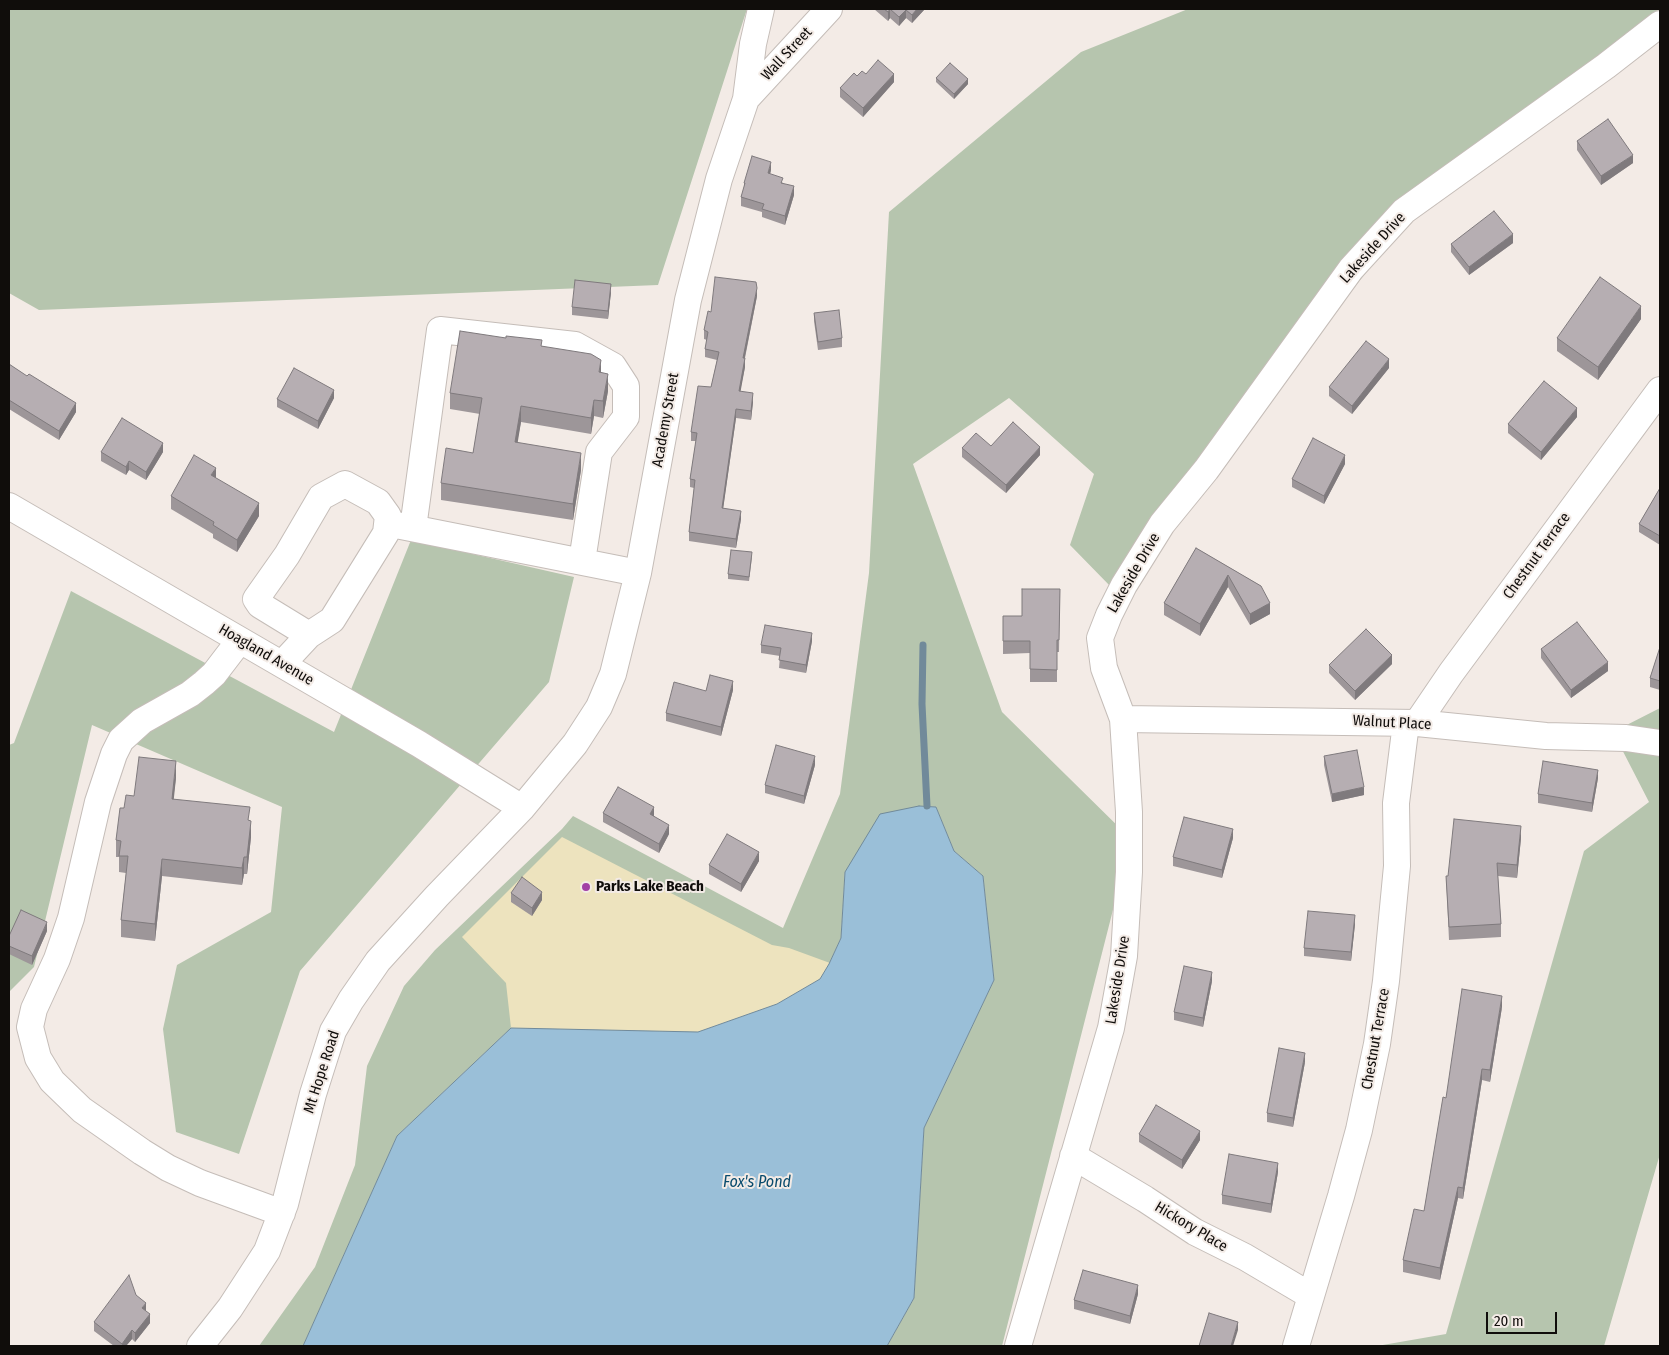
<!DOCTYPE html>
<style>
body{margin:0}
#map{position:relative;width:1669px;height:1355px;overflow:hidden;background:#f3ebe6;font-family:"Fira Sans Condensed",sans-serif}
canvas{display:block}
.frame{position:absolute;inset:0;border:10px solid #100d0b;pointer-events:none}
.scale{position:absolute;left:1486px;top:1312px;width:71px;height:22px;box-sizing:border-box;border:2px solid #100d0b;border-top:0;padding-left:6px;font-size:15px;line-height:18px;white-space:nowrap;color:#100d0b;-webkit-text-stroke:4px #f3ebe6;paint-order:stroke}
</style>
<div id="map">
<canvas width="1669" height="1355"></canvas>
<div class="frame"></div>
<div class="scale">20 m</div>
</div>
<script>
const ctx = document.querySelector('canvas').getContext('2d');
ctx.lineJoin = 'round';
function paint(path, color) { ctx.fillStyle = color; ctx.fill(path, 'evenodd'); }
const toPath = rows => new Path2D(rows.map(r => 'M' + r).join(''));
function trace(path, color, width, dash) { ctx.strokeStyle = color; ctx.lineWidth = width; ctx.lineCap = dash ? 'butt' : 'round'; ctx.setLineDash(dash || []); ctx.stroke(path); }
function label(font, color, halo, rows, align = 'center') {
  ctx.font = font + ' "Fira Sans Condensed",sans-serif'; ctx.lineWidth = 4; ctx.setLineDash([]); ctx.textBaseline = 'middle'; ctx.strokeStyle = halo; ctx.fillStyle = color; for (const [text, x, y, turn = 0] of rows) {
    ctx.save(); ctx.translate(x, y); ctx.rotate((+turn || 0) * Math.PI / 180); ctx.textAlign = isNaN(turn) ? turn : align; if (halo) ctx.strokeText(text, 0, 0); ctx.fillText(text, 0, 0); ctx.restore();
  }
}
paint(toPath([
 [9,9,747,9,658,285,39,310,9,293],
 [1188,9,1659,9,1448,171,1112,588,1070,545,1094,474,1009,398,913,464,1002,712,1131,839,1002,1346,887,1346,914,1298,924,1128,994,980,983,876,954,851,936,807,919,806,845,872,841,938,829,964,820,979,698,1032,511,1028,397,1136,303,1346,259,1346,315,1267,355,1165,367,1066,404,986,435,950,562,829,573,816,783,928,840,794,869,573,889,212,1081,52],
 [411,540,574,577,549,682,300,971,239,1154,176,1132,163,1029,177,965,271,912,282,807,92,725,34,967,9,992,9,745,14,743,71,591,334,732],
 [1660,708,1660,1154,1604,1346,1377,1346,1446,1334,1584,851,1649,802,1613,732]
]), '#b6c5ae');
paint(toPath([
 [562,837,772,945,789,948,830,963,820,979,777,1004,698,1032,511,1028,506,983,462,937]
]), '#ede3be');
const water = toPath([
 [919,806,936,807,954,851,983,876,994,980,924,1128,914,1298,887,1346,303,1346,397,1136,511,1028,698,1032,777,1004,820,979,829,964,841,938,845,872,880,814,919,806]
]);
paint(water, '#9abfd8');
trace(water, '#718a9a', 1);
trace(toPath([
 [923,645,922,704,927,806]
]), '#718a9a', 7);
const minor = toPath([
 [746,99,829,9],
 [9,506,419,744,522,808],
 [396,525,638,573],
 [413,528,440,330,575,345,613,366,626,386,626,417,599,452,582,561],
 [240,640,214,674,204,683,190,694,142,721,121,740,114,754,98,802,71,918,57,959,34,1009,30,1027,38,1058,52,1081,82,1110,142,1152,168,1168,200,1183,282,1213],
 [282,664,309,635,332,620,386,533,388,516,378,502,345,484,321,497,287,555,256,599,260,605,309,635],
 [1123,719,1417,723,1546,736,1626,738,1660,743],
 [1417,723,1451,673,1660,390],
 [1073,1156,1145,1199,1195,1232,1245,1257,1311,1296],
 [200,1346,230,1308,267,1251,285,1204,313,1094,333,1031,351,1000,378,961,437,896,522,808,575,744,599,707,613,674,638,573,688,300,719,179,746,99,753,44,761,9],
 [1018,1346,1111,1028,1124,956,1129,872,1129,812,1123,719,1104,668,1100,638,1109,615,1124,585,1162,524,1206,470,1351,269,1404,211,1606,66,1660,24],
 [1296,1346,1341,1196,1359,1130,1377,1044,1386,981,1397,866,1396,803,1406,723]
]);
trace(minor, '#c5bdb8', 28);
trace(minor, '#fff', 26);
paint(toPath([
 [874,9,924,9,924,10,912,23,906,18,899,26,890,18,888,21],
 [866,74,894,82,863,117,840,97,840,88,857,76],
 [936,78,968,84,954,99,936,82],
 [1577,141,1633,163,1601,185,1577,150],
 [771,170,770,174,783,183,794,195,785,225,762,217,762,212,741,206,741,197,744,188,744,183],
 [1513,243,1469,275,1451,252,1451,244],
 [611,292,608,319,572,315,572,307],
 [757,296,745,358,745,367,740,391,753,402,751,420,736,418,723,508,741,519,736,548,689,541,689,532,694,488,690,487,690,479,696,441,691,441,691,432,711,387,717,360,705,357,705,349,707,340,704,339,704,330,711,312],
 [814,313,842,338,842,347,818,350,814,321],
 [1641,319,1598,380,1557,351,1557,338],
 [542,346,601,373,608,391,603,418,594,416,591,434,521,422,517,442,581,470,573,520,441,500,441,483,473,453,480,414,450,409,450,393],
 [9,364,76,412,59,440,9,409],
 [1389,368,1352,414,1329,396,1329,387],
 [334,398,318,429,277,407,277,399],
 [1577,417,1541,460,1508,433,1508,424],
 [962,448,1040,455,1006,493,962,457],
 [101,452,163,452,146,480,129,470,126,475,101,461],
 [1345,464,1324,504,1292,487,1292,479],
 [216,478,259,516,237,552,213,538,213,534,171,509,171,496],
 [1660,488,1660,545,1639,532,1639,524],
 [1196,548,1261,586,1270,614,1250,625,1228,587,1200,636,1164,615,1164,603],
 [752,557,749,581,728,579,728,574],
 [1060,589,1059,652,1057,652,1057,682,1030,682,1030,653,1003,654,1003,616,1022,616],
 [812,641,806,673,779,668,780,656,761,653,761,645],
 [1660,647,1660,690,1650,687,1650,678],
 [1541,649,1608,671,1571,698,1541,658],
 [1392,664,1355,700,1329,673,1329,665],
 [733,690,721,736,666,721,666,713,706,691],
 [1324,756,1364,795,1332,802,1324,765],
 [815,765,804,804,765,793,765,785],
 [176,778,173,799,250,821,251,837,247,874,244,874,242,885,162,876,155,941,121,937,121,920,126,873,119,872,119,857,116,857,116,840,124,808,134,796],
 [1598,778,1592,812,1538,803,1538,794],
 [603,813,654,816,669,834,659,853,603,822],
 [1233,838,1222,878,1173,866,1173,857],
 [1521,838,1517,878,1498,876,1501,924,1501,937,1449,940,1446,876,1448,876],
 [759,861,741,892,709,874,709,865],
 [511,893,542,900,532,916,511,902],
 [1355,924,1351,961,1304,956,1304,948],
 [47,931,32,965,9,954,9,936],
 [1212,981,1203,1027,1174,1020,1174,1012],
 [1502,1007,1490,1082,1482,1080,1463,1199,1458,1198,1440,1280,1403,1272,1403,1260,1424,1211],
 [1305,1062,1293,1127,1267,1122,1267,1113],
 [1139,1134,1200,1140,1182,1169,1139,1142],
 [1278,1172,1271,1213,1222,1204,1222,1195],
 [1138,1294,1130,1324,1074,1309,1074,1300],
 [136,1295,146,1311,150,1323,135,1342,132,1339,126,1346,114,1346,94,1331,94,1322]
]), '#9d9699');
paint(toPath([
 [890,9,890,18,888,21,888,12],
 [917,9,924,9,924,10,912,23,912,15],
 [906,10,906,18,899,26,899,17],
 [894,74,894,82,863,117,863,108],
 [968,79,968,84,954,99,954,94],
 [1633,155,1633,163,1601,185,1601,176],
 [771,162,771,170,768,182,768,173],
 [794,186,794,195,785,225,785,216],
 [1513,234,1513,243,1469,275,1469,267],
 [611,284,611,292,608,319,608,311],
 [757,288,757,296,743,366,743,358],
 [1641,306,1641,319,1598,380,1598,367],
 [745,358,745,367,739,400,739,391],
 [1389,359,1389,368,1352,414,1352,406],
 [601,360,601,377,599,372],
 [608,374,608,391,603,418,603,401],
 [334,390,334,398,318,429,318,421],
 [753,393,753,402,751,420,751,411],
 [594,400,594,416,591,434,591,418],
 [76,403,76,412,59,440,59,431],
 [521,406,521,422,515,459,515,442],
 [1577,408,1577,417,1541,460,1541,452],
 [736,409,736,418,722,517,722,508],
 [163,443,163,452,146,480,146,472],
 [1040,447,1040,455,1006,493,1006,485],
 [581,453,581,470,573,520,573,504],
 [1345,455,1345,464,1324,504,1324,496],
 [129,461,129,470,126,475,126,467],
 [216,468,216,481,211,475],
 [259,503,259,516,237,552,237,540],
 [741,511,741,519,736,548,736,539],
 [1228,575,1228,587,1200,636,1200,624],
 [1270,603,1270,614,1250,625,1250,614],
 [812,633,812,641,806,673,806,665],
 [1392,655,1392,664,1355,700,1355,691],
 [1608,662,1608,671,1571,698,1571,690],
 [733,681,733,690,721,736,721,727],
 [815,756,815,765,804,804,804,796],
 [176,761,176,778,172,816,172,799],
 [1598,770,1598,778,1592,812,1592,803],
 [1364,787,1364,795,1332,802,1332,794],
 [654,807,654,816,650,823,650,814],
 [251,821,251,837,247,874,247,857],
 [669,825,669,834,659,853,659,844],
 [1521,826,1521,838,1517,878,1517,865],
 [1233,829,1233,838,1222,878,1222,870],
 [759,852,759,861,741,892,741,884],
 [244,857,244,874,242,885,242,868],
 [162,859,162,876,155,941,155,924],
 [542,892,542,900,532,916,532,908],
 [1355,915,1355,924,1351,961,1351,952],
 [47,922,47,931,32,965,32,956],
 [1212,972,1212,981,1203,1027,1203,1018],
 [1502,996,1502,1007,1490,1082,1490,1070],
 [1305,1053,1305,1062,1293,1127,1293,1118],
 [1482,1069,1482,1080,1463,1199,1463,1188],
 [1200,1131,1200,1140,1182,1169,1182,1160],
 [1278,1163,1278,1172,1271,1213,1271,1204],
 [1458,1187,1458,1198,1440,1280,1440,1268],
 [1138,1285,1138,1294,1130,1324,1130,1316],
 [146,1303,146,1312,142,1308],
 [150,1314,150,1323,135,1342,135,1333],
 [1238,1322,1238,1330,1233,1346,1231,1346],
 [132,1330,132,1339,126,1346,122,1346,122,1344]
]), '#7f7a7d');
const building = toPath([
 [884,9,917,9,912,15,906,10,899,17,890,9,888,12,884,9],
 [878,60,894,74,863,108,840,88,854,73,857,76,862,71,866,74,878,60],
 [950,63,968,79,954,94,936,78,950,63],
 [1608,119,1633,155,1601,176,1577,141,1608,119],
 [752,156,771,162,768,173,783,178,781,183,794,186,785,216,762,209,764,204,741,197,745,183,744,183,752,156],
 [1494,211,1513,234,1469,267,1451,244,1494,211],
 [715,277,756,282,757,288,743,358,745,358,739,391,753,393,751,411,736,409,722,508,741,511,736,539,689,532,695,480,690,479,697,433,691,432,698,386,711,387,719,352,705,349,708,332,704,330,708,311,711,312,715,277],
 [1600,277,1641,306,1598,367,1557,338,1600,277],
 [575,280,611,284,608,311,572,307,575,280],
 [839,310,842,338,818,342,814,313,839,310],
 [460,331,506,338,506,336,542,340,541,346,591,354,601,360,599,372,608,374,603,401,594,400,591,418,521,406,515,442,581,453,573,504,441,483,446,448,473,453,482,398,450,393,460,331],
 [1366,341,1389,359,1352,406,1329,387,1366,341],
 [9,364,27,376,29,374,76,403,59,431,9,400,9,364],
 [294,368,334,390,318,421,277,399,294,368],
 [1544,381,1577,408,1541,452,1508,424,1544,381],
 [122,418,163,443,146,472,129,461,126,467,101,452,122,418],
 [1013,422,1040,447,1006,485,962,448,976,433,991,446,1013,422],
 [1313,438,1345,455,1324,496,1292,479,1313,438],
 [194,455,216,468,211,475,259,503,237,540,213,525,214,522,171,496,194,455],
 [1660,488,1660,536,1639,524,1660,488],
 [1196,548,1261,586,1270,603,1250,614,1228,575,1200,624,1164,603,1196,548],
 [731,550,752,552,749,577,728,574,731,550],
 [1022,589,1060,589,1059,640,1057,640,1057,670,1030,669,1030,641,1003,641,1003,616,1022,616,1022,589],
 [1577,622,1608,662,1571,690,1541,649,1577,622],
 [765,625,812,633,806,665,779,660,781,648,761,645,765,625],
 [1366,629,1392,655,1355,691,1329,665,1366,629],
 [1660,647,1660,681,1650,678,1660,647],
 [710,675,733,681,721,727,666,713,674,682,706,691,710,675],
 [776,745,815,756,804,796,765,785,776,745],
 [1357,750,1364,787,1332,794,1324,756,1357,750],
 [139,757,176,761,172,799,250,807,248,820,251,821,247,857,244,857,242,868,162,859,155,924,121,920,128,856,119,856,121,841,116,840,120,808,124,808,126,795,134,796,139,757],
 [1543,761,1598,770,1592,803,1538,794,1543,761],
 [618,787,654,807,650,814,669,825,659,844,603,813,618,787],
 [1184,817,1233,829,1222,870,1173,857,1184,817],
 [1454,819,1521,826,1517,865,1497,863,1501,924,1449,927,1446,876,1448,876,1454,819],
 [727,834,759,852,741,884,709,865,727,834],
 [522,877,542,892,532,908,511,893,522,877],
 [21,910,47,922,32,956,9,946,9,936,21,910],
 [1308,911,1355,915,1351,952,1304,948,1308,911],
 [1184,966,1212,972,1203,1018,1174,1012,1184,966],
 [1462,989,1502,996,1490,1070,1482,1069,1463,1188,1458,1187,1440,1268,1403,1260,1414,1209,1424,1211,1443,1097,1446,1098,1462,989],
 [1279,1048,1305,1053,1293,1118,1267,1113,1279,1048],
 [1156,1105,1200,1131,1182,1160,1139,1134,1156,1105],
 [1229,1154,1278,1163,1271,1204,1222,1195,1229,1154],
 [1083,1270,1138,1285,1130,1316,1074,1300,1083,1270],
 [129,1275,136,1295,146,1303,142,1308,150,1314,135,1333,132,1330,122,1344,94,1322,129,1275],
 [1209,1313,1238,1322,1231,1346,1199,1346,1209,1313]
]);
paint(building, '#b6aeb2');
trace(building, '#7f7a7d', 1);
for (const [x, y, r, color] of [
 [586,887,5,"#a23fa5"]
]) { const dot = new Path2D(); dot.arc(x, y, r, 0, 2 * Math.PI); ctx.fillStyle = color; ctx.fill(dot); trace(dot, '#f3ebe6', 2); }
label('15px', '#100d0b', '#f3ebe6', [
 ["Wall Street",787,54,-47],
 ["Lakeside Drive",1373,248,-48],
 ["Academy Street",666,420,-80],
 ["Chestnut Terrace",1537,556,-54],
 ["Lakeside Drive",1134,573,-60],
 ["Hoagland Avenue",266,655,30],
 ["Walnut Place",1392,723,3],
 ["Lakeside Drive",1118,980,-81],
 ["Chestnut Terrace",1376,1039,-80],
 ["Mt Hope Road",322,1072,-72],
 ["Hickory Place",1191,1227,31]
]);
label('bold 15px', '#100d0b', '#f3ebe6', [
 ["Parks Lake Beach",596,887]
], 'left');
label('italic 16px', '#094b6d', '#f3ebe6', [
 ["Fox's Pond",757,1183]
]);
</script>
